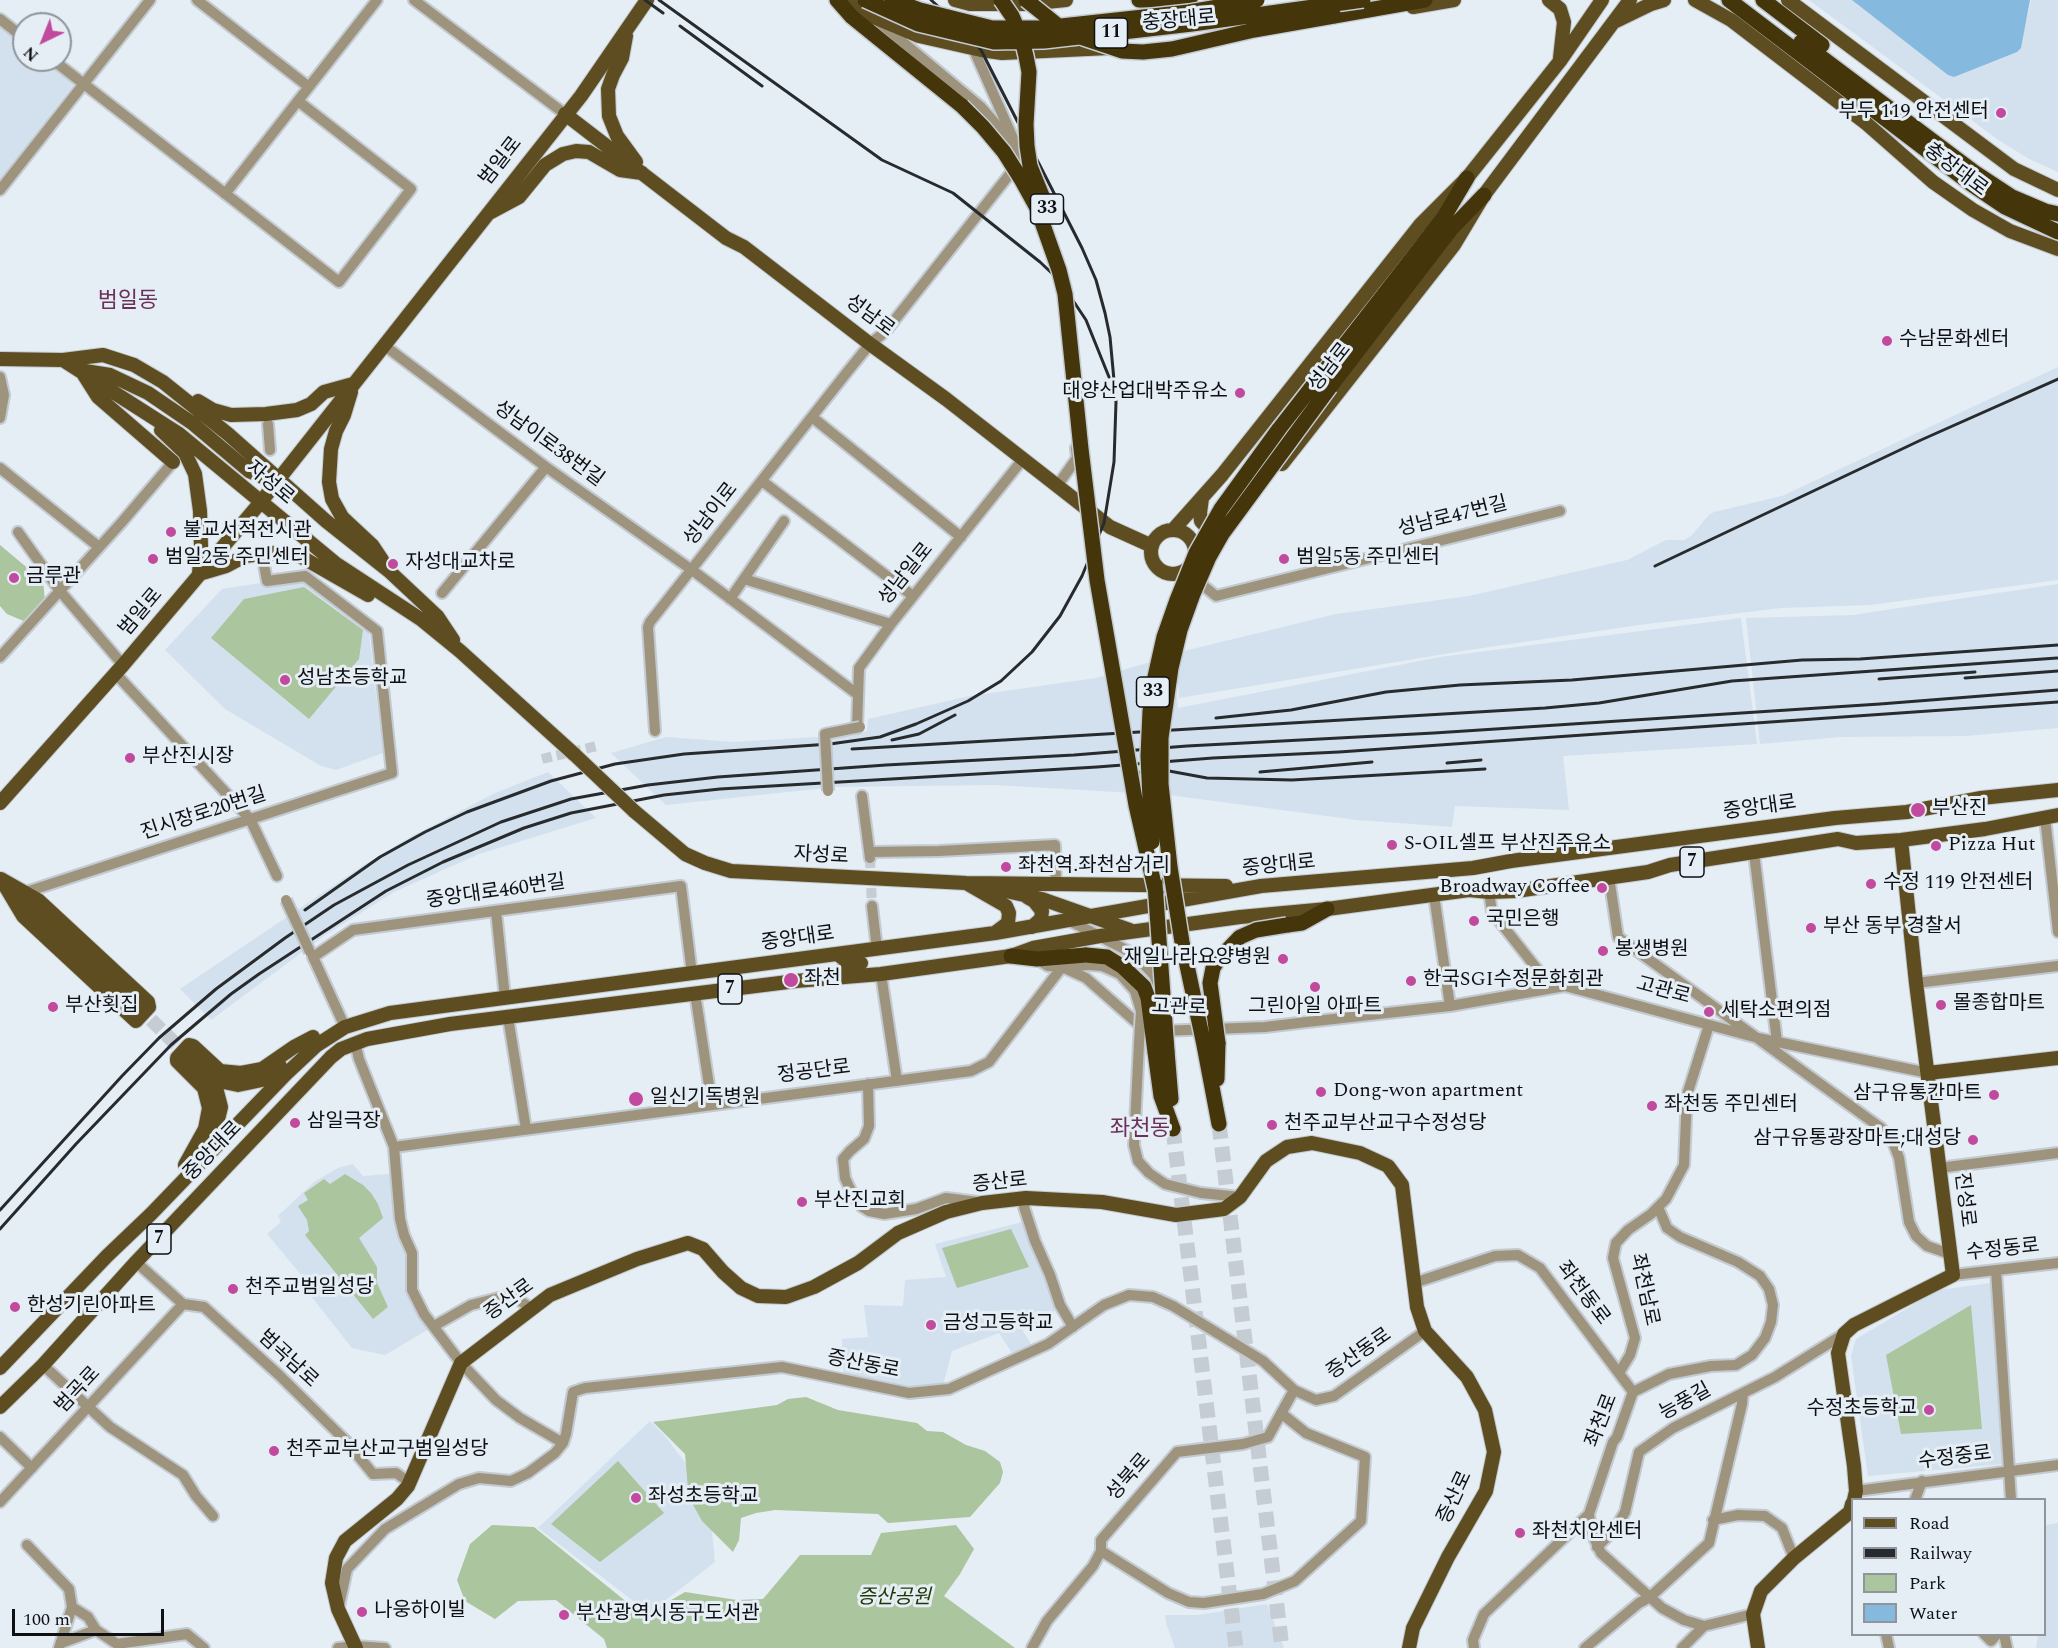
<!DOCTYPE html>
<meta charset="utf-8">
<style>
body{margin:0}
#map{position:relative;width:2058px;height:1648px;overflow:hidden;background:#e5edf5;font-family:Spectral,serif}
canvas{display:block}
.legend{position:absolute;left:1851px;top:1498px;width:195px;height:138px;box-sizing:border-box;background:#e5edf5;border:2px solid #8f959b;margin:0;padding:8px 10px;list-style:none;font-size:18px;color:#0e1013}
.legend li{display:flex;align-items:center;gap:12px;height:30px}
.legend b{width:30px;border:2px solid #8f959b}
.north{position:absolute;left:12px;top:12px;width:60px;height:60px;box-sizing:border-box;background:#e5edf5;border:2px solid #8f959b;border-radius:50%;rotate:223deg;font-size:16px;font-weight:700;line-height:24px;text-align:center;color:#0e1013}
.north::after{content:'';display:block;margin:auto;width:21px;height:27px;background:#c1499e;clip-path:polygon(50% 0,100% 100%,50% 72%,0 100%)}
.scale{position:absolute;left:12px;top:1609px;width:152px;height:27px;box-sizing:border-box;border:3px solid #0e1013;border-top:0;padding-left:8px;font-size:18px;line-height:21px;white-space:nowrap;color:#0e1013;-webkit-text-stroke:4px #e5edf5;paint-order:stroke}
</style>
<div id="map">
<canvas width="2058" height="1648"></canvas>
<ul class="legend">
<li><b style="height:8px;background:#5e4d21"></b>Road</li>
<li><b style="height:8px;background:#282b2e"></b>Railway</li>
<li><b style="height:16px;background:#abc59e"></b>Park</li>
<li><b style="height:16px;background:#85bade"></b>Water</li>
</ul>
<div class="north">N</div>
<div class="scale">100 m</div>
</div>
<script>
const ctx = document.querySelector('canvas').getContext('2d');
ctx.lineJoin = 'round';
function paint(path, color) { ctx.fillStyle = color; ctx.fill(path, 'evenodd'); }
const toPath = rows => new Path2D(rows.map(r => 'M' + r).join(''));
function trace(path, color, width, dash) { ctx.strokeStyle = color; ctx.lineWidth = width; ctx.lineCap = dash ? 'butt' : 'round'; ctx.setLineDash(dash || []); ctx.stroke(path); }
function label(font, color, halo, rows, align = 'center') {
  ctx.font = font + ' Spectral,"Noto Sans KR",serif'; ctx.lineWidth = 6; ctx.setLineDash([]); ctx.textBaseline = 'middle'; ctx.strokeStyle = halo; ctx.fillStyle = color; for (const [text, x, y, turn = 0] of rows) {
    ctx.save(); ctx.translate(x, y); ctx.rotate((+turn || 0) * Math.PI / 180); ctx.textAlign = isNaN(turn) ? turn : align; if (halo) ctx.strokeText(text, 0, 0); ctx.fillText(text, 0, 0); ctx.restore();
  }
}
paint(toPath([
 [1809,0,1854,0,2020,48,2031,0,2058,0,2058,172,2029,159,1997,139],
 [0,27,24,46,24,60,42,60,74,84,0,179],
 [2058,367,2058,580,1870,605,1781,608,1639,625,1469,650,1179,698,1176,653,1336,614,1469,596,1627,560,1666,540,1684,540,1691,536,1709,515,1714,512,1782,496],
 [305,576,368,625,383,753,336,770,321,766,225,709,165,650,222,589],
 [2058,584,2058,728,1966,736,1841,737,1760,744,1746,618,1853,615],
 [1741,618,1757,744,1563,756,1569,810,1455,806,1452,827,1357,820,1169,795,995,785,835,787,666,805,611,753,666,737,734,742,816,737,867,731,868,719,970,696,1096,678,1174,655,1178,708,1440,657],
 [548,772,596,818,479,854,394,892,324,936,211,1020,180,989,367,863,412,836,495,793],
 [353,1164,363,1176,387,1174,396,1178,412,1290,434,1326,385,1355,352,1348,303,1286,307,1282,267,1234,281,1222,278,1216,314,1182,338,1168],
 [1026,1221,1059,1297,1051,1321,1022,1329,1032,1346,1012,1353,999,1333,952,1351,943,1385,907,1390,844,1379,842,1339,868,1337,864,1305,903,1306,905,1280,946,1277,935,1244],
 [1991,1283,2003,1464,1868,1476,1851,1356,1856,1339,1938,1290],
 [650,1421,665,1436,694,1474,711,1521,715,1562,649,1613,538,1528],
 [2058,1523,2058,1648,2036,1648,2038,1635,2044,1634,2045,1525],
 [1267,1604,1284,1648,1175,1648,1166,1623,1165,1615,1198,1615]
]), '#d3e1ee');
paint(toPath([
 [0,545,43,581,45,601,26,622,7,614,0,606],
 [304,587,363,630,359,659,309,719,211,638,244,599],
 [345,1174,363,1185,371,1193,378,1204,383,1218,359,1238,377,1267,377,1283,388,1307,373,1319,305,1235,309,1231,307,1220,298,1206,308,1200,304,1193,324,1179,330,1184],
 [1011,1229,1029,1267,957,1288,942,1248],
 [1971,1305,1982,1429,1901,1434,1886,1355],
 [806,1397,838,1410,917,1423,927,1431,943,1432,966,1445,985,1451,1000,1462,1003,1472,1000,1483,970,1517,888,1523,878,1514,775,1510,756,1513,741,1518,739,1540,733,1552,702,1521,691,1501,688,1488,685,1454,653,1422,777,1405,788,1399],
 [618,1461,664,1513,600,1562,551,1524],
 [492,1525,534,1527,644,1616,685,1592,737,1600,763,1599,800,1555,871,1555,881,1533,956,1525,974,1549,960,1574,944,1596,1015,1648,607,1648,604,1639,556,1600,518,1601,495,1619,465,1601,457,1580,470,1544]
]), '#abc59e');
paint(toPath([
 [1852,0,2030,0,2021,48,2017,52,1954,77,1948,75]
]), '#85bade');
trace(toPath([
 [542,759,597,746],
 [870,858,872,906]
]), '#c5ccd3', 10, [10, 5]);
trace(toPath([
 [136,1005,191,1059]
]), '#c5ccd3', 14, [14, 7]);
trace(toPath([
 [1219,1124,1282,1648],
 [1173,1129,1236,1648]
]), '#c5ccd3', 15, [15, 8]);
const minor = toPath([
 [197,0,309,87],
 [414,0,565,114],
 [0,19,24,38],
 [880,23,981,107,995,123,1003,136,1010,155],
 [973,48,1027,170],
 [53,60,339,282,411,189,298,101],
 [0,190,150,0],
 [225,194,377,0],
 [385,346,546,467,692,570,857,694],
 [0,377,4,395,0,418],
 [812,417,961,537],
 [268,424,270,450],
 [0,468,99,547],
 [762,481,913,596],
 [1057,486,1077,458,1076,448],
 [18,532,60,591,123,665],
 [1194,578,1216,596,1560,511],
 [744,579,891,624],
 [442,593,546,467],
 [730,599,784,521],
 [0,657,122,522,173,462],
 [116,674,250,819,277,876],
 [857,728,859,668,891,624,1023,459],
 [655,731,648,627,650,622,848,371,870,344,886,331,1013,170],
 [862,796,870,858],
 [2045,818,2058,932],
 [870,852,939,851,1055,845,1056,885],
 [1754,853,1777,1042],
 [1609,877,1618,937,1881,1128,1893,1142,1899,1158,1909,1222,1916,1236,1927,1246,1950,1254],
 [26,892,392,773,377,631,305,576,267,581,262,554],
 [1489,892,1492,912,1541,974,1565,986],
 [1434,895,1450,1006],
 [872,906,877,949],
 [496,911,505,998],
 [1068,920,1134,954,1154,975,1159,987],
 [1037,959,1048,966,1062,967,1089,965],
 [1062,967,1086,978,1145,1030],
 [881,974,897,1081],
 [1916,983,2058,966],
 [695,993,712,1105],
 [508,1017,526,1129],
 [345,1027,313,957,353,930,681,886,692,974],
 [1160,1031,1265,1027,1307,1022,1450,1006,1565,986,1758,1038,1928,1073],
 [355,1043,359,1059,394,1147,400,1219,404,1235,412,1253,412,1290,424,1314,461,1363,496,1400,520,1418,563,1443],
 [1139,1043,1134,1145,1138,1161,1149,1173,1165,1184,1201,1193,1240,1197],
 [868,1084,869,1126,864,1139,850,1151,843,1159,845,1178,852,1193,861,1206,869,1211,884,1214,916,1209,946,1198,978,1202],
 [394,1147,971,1071,989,1062,1062,967],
 [1939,1168,2058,1153],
 [1026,1198,1024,1207,1035,1241,1050,1275,1060,1305,1073,1327],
 [136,1262,183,1304,204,1307,279,1375,347,1442,373,1474,396,1473,409,1482],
 [1996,1270,2011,1500],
 [1953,1275,2058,1263],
 [1414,1283,1495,1256,1518,1255,1540,1268,1633,1392],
 [434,1326,471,1305,506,1296,519,1300,532,1309],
 [43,1365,110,1427,183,1475,196,1496,213,1516],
 [1619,1373,1630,1355,1635,1338,1613,1258,1616,1243,1628,1230,1651,1214,1666,1199,1684,1165,1687,1095,1709,1025],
 [0,1437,32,1468],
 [1856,1491,2058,1465],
 [1915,1500,1922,1481],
 [0,1502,183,1304],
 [1589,1514,1591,1531,1601,1553,1662,1608,1684,1620,1704,1626,1753,1614],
 [1713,1520,1738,1515,1765,1516,1782,1528,1794,1558],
 [27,1545,69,1589,72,1607,59,1648],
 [1597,1547,1615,1529,1625,1512,1639,1452,1673,1428,1775,1377,1844,1334],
 [1101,1551,1168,1593,1189,1602,1204,1603,1263,1594,1295,1581,1361,1521,1365,1457,1306,1433,1281,1413],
 [339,1606,347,1569,385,1529,459,1484,479,1478,511,1481,528,1473,555,1453,563,1443,566,1434,573,1392,585,1388,782,1367,909,1393,949,1389,1048,1344,1104,1305,1129,1295,1153,1297,1173,1306,1263,1361,1294,1390,1316,1400,1334,1396,1425,1331],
 [72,1607,88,1617,96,1630,117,1644,187,1634,204,1648],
 [1886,1634,1889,1648],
 [1984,1634,1991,1641,1997,1634],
 [2004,1634,2007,1648],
 [61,1643,96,1630],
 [338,1648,355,1646,385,1648],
 [1032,1648,1047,1621,1093,1566,1101,1551,1101,1540,1177,1452,1243,1444,1268,1437,1294,1390],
 [1474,1648,1473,1640,1484,1614,1589,1514,1613,1442,1617,1437,1633,1392,1669,1374,1711,1366,1736,1365,1752,1355,1765,1338,1771,1322,1773,1305,1769,1289,1760,1276,1738,1262,1680,1237,1667,1228,1658,1207],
 [1585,1648,1639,1603,1650,1597,1709,1543,1742,1404,1743,1393],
 [1682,1648,1704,1626]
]);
const major = toPath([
 [842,0,876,18,919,36,981,50,1002,53,1109,48],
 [955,0,970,4,1026,4,1066,0],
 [1549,0,1560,9,1564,22,1560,58],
 [1695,0,1731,20,1867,124,1933,182,1973,210,2010,231,2058,249],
 [1788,0,2014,169,2058,190],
 [1413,7,1454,0],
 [1616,21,1651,4,1664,0],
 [626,36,622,58,613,75,608,89,609,116,617,136,636,162],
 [565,114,726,238,744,247,870,344,946,399,1110,527,1152,546],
 [491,212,519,197,545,165,563,154,576,151,589,152,620,170,642,173],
 [0,359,63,360,103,355,134,365,163,382,228,434,326,521,389,571,437,616,453,640],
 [63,360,179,434,335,563,422,620,460,651,575,755],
 [85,371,110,375,148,393,192,423,249,471,265,478,279,479],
 [84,375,98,397,173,462],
 [351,392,344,415,336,431,331,449,329,482,332,499,342,517,372,545,382,560],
 [198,401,213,410,231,415,266,414,297,410,311,404,324,392,353,384],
 [161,430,185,453,195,474,200,511,201,546,199,574],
 [1282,464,1454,245,1484,195,1630,0],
 [1202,498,1200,513,1201,521,1211,532,1218,535],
 [1173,530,1222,475,1420,225,1467,178,1560,61,1602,0],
 '1151 552a22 22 0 1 1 44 0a22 22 0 1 1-44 0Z',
 [199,574,226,566,245,556,272,553,298,555,368,595],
 [0,803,123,665,260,503,581,96,647,0],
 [634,811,685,854,705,863,731,871,966,883,1226,886],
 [1,879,38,900,148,1002,149,1007,136,1021,23,916,1,879],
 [966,883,1006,906,1009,913,1008,923,996,932],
 [997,889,1042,899,1130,930],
 [15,892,134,1004],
 [1027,897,1034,901,1042,911,1041,919,1032,927],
 [841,957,855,959,861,963,857,968,842,970],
 [191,1059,214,1080],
 [1928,1073,2058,1058],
 [214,1080,238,1085,267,1079,280,1066],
 [203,1147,214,1136,221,1107,214,1080],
 [185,1165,205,1129,209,1108,204,1088,177,1061,177,1058,189,1045,193,1046,220,1071,241,1073,262,1069,294,1047,313,1037],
 [0,1368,107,1256,151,1214,286,1074,317,1045,345,1027,390,1013,995,933,1261,886,1473,868,1511,861,1835,818,1907,812,1981,798,2058,790],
 [0,1407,43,1365,136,1262,331,1057,341,1049,367,1039,450,1024,796,981,881,974,1011,956,1033,948,1100,936,1240,917,1327,909,1469,890,1489,892,1516,891,1648,872,1670,865,1838,839,1856,843,1901,840,1985,829,2058,815],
 [1854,1500,1856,1491,1854,1466,1838,1353,1844,1334,1854,1325,1953,1275,1916,983,1901,840],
 [356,1648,338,1609,332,1583,336,1558,345,1541,397,1499,408,1486,461,1363,550,1295,637,1259,688,1243,703,1249,723,1272,741,1288,758,1296,786,1297,814,1287,858,1263,898,1233,946,1212,982,1203,1026,1198,1102,1202,1176,1215,1224,1209,1240,1197,1266,1161,1287,1147,1312,1143,1360,1153,1388,1166,1402,1185,1417,1307,1425,1331,1467,1377,1485,1410,1494,1452,1486,1491,1448,1557,1413,1628,1409,1648],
 [1758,1648,1753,1614,1761,1591,1794,1558,1850,1512,1852,1504]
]);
const highway = toPath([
 [837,0,852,17,962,106],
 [1139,0,1190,0],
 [1729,0,1971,184,2005,207,2058,232],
 [1763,0,1822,45],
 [1334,16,1425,0],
 [1801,42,1974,172,2012,197,2045,211,2058,214],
 [1318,379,1444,217,1467,178],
 [1330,387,1452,228,1484,195],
 [1287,925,1302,923,1327,909],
 [1011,956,1037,959,1086,955],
 [1204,1045,1219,1124],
 [1167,1051,1171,1099],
 [1155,1052,1161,1096,1173,1129],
 [1217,1079,1218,1043]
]);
trace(minor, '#c3cad1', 14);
trace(major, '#c3cad1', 16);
trace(highway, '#c3cad1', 18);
trace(minor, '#9e947d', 10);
trace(major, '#5e4d21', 14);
trace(highway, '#44350a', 15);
trace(toPath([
 [645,0,663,13],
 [659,0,882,160,953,193,1040,262,1060,281,1086,320,1109,377],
 [680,26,762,86],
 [1655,566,1921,440,2058,379],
 [1965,678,2058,671],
 [1879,679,1975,672],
 [1216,718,1291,710,1386,692,1460,685,1572,680,1802,660,1860,659,2058,645],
 [892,740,919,734,955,715],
 [852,749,1545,708,1599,703,1732,681,2057,658],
 [1447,763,1481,760],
 [1260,772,1372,762],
 [1129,773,1169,771,1207,778,1292,780,1485,769],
 [305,910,380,857,425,832,467,812,551,781,615,764,684,754,830,744,880,737,916,724,968,701,1001,681,1032,652,1060,616,1082,576,1104,523,1114,462,1116,402,1110,337,1105,313,1096,280,1082,248,981,50,965,31,931,0],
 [0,1210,122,1076,159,1038,216,989,285,938,334,905,408,865,501,822,571,799,648,785,718,777,886,765,1074,755,1187,746,1434,733,1880,704,2058,690],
 [0,1229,76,1144,171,1045,231,994,259,974,386,891,443,862,524,828,571,813,664,795,720,789,1097,767,1213,758,1339,752,2058,702]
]), '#282b2e', 3);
const minorBridge = toPath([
 [828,791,825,734,860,727],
 [286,900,310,952],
 [1089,965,1102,966,1120,974,1135,991,1141,1011,1139,1043]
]);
const majorBridge = toPath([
 [575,755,634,811]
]);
const highwayBridge = toPath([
 [865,0,918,24,994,42,1044,41,1192,24,1363,0],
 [892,0,920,10,992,28,1043,28,1189,12,1257,0],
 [1001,0,1012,16,1021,36,1026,56,1029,72,1026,124,1027,146,1030,166,1045,203],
 [1026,0,1061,28],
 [1083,38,1122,51,1143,52,1172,49,1254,30,1334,16],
 [962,106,983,127,1004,152,1021,179,1037,208,1059,270,1065,294,1081,449,1097,580,1136,805,1156,893],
 [1152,842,1148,756,1150,711,1155,677,1164,637,1177,600,1196,553,1221,509,1279,429,1318,379],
 [1155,884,1167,1051],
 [1086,955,1107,957,1123,967,1144,987,1148,998,1155,1052],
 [1218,1043,1210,983,1213,968,1218,960,1240,937,1256,930,1287,925],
 [1204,1045,1182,942,1170,867,1161,784,1161,738,1171,668,1180,630,1193,594,1209,557,1222,534,1330,387]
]);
trace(minorBridge, '#c3cad1', 14, []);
trace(majorBridge, '#c3cad1', 16, []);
trace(highwayBridge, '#c3cad1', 18, []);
trace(minorBridge, '#9e947d', 10);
trace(majorBridge, '#5e4d21', 14);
trace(highwayBridge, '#44350a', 15);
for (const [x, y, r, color] of [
 [2001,113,6,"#c1499e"],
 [1887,341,6,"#c1499e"],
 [1240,393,6,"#c1499e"],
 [171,532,6,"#c1499e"],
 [153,559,6,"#c1499e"],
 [1284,559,6,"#c1499e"],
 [393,564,6,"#c1499e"],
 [14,578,6,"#c1499e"],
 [285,680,6,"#c1499e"],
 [130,758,6,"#c1499e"],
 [1918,810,8,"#c1499e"],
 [1392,845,6,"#c1499e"],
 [1936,846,6,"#c1499e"],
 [1006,867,6,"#c1499e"],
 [1871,884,6,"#c1499e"],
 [1602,888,6,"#c1499e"],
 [1474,921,6,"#c1499e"],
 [1811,928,6,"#c1499e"],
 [1603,951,6,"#c1499e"],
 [1283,959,6,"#c1499e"],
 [791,980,8,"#c1499e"],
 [1411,981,6,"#c1499e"],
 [1315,987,6,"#c1499e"],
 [1941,1005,6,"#c1499e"],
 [53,1007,6,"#c1499e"],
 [1709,1012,6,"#c1499e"],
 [1321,1092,6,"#c1499e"],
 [1994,1095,6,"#c1499e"],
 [636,1099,8,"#c1499e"],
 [1652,1106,6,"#c1499e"],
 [295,1123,6,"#c1499e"],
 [1272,1125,6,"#c1499e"],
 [1973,1140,6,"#c1499e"],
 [802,1202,6,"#c1499e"],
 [233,1289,6,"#c1499e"],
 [15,1307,6,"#c1499e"],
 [931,1325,6,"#c1499e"],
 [1929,1410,6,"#c1499e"],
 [274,1451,6,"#c1499e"],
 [636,1498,6,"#c1499e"],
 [1520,1533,6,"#c1499e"],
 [362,1612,6,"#c1499e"],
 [564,1615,6,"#c1499e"]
]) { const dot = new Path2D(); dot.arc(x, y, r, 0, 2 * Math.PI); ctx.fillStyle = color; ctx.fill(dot); trace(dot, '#e5edf5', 2); }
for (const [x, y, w] of [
 [1111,33,33],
 [1047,209,33],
 [1153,692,33],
 [1692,862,24],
 [730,989,24],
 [159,1239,24]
]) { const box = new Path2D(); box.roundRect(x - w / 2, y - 15, w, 30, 4.5); ctx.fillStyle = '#e5edf5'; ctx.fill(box); trace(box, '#0e1013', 1.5); }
label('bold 18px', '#0e1013', null, [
 ["11",1111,33],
 ["33",1047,209],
 ["33",1153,692],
 ["7",1692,862],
 ["7",730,989],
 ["7",159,1239]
]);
label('20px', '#0e1013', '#e5edf5', [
 ["충장대로",1179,22,-5],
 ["범일로",502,162,-52],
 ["충장대로",1955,171,37],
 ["성남로",869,317,37],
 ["성남로",1331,368,-52],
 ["성남이로38번길",548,445,36],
 ["자성로",269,484,40],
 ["성남이로",712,515,-52],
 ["성남로47번길",1453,518,-14],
 ["성남일로",907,575,-51],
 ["범일로",142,613,-50],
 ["중앙대로",1760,809,-8],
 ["진시장로20번길",204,815,-18],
 ["자성로",821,857,3],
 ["중앙대로",1279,867,-6],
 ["중앙대로460번길",496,893,-8],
 ["중앙대로",798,940,-8],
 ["고관로",1663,992,15],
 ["고관로",1179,1009,2],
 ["정공단로",814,1073,-7],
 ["중앙대로",214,1152,-46],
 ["증산로",1000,1184,-6],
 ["진성로",1963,1200,83],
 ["수정동로",2003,1251,-6],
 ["좌천남로",1643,1290,78],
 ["좌천동로",1582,1294,53],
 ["증산로",510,1301,-36],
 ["증산동로",1360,1355,-35],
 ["범곡남로",287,1360,43],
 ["증산동로",863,1366,11],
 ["범곡로",79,1391,-47],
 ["능풍길",1686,1403,-29],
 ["좌천로",1603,1421,-69],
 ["수정중로",1955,1459,-7],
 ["성북로",1130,1478,-49],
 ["증산로",1456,1498,-65]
]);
label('20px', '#0e1013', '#e5edf5', [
 ["부두 119 안전센터",1989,113,"right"],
 ["수남문화센터",1899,341],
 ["대양산업대박주유소",1228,393,"right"],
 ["불교서적전시관",183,532],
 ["범일2동 주민센터",165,559],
 ["범일5동 주민센터",1296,559],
 ["자성대교차로",405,564],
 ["금루관",26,578],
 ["성남초등학교",297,680],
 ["부산진시장",142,758],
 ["부산진",1932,810],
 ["S-OIL셀프 부산진주유소",1404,845],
 ["Pizza Hut",1948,846],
 ["좌천역.좌천삼거리",1018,867],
 ["수정 119 안전센터",1883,884],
 ["Broadway Coffee",1590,888,"right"],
 ["국민은행",1486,921],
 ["부산 동부 경찰서",1823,928],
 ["봉생병원",1615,951],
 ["재일나라요양병원",1271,959,"right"],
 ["좌천",804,980],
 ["한국SGI수정문화회관",1423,981],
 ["몰종합마트",1953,1005],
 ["부산횟집",65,1007],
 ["그린아일 아파트",1315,1008,"center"],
 ["세탁소편의점",1721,1012],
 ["Dong-won apartment",1333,1092],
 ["삼구유통칸마트",1982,1095,"right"],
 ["일신기독병원",650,1099],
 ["좌천동 주민센터",1664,1106],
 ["삼일극장",307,1123],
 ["천주교부산교구수정성당",1284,1125],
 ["삼구유통광장마트;대성당",1961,1140,"right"],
 ["부산진교회",814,1202],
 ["천주교범일성당",245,1289],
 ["한성기린아파트",27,1307],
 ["금성고등학교",943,1325],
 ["수정초등학교",1917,1410,"right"],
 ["천주교부산교구범일성당",286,1451],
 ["좌성초등학교",648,1498],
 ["좌천치안센터",1532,1533],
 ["나웅하이빌",374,1612],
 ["부산광역시동구도서관",576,1615]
], 'left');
label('italic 20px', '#1b3804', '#e5edf5', [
 ["증산공원",894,1599]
]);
label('22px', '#6c315a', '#e5edf5', [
 ["범일동",128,303],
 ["좌천동",1140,1131]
]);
</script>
